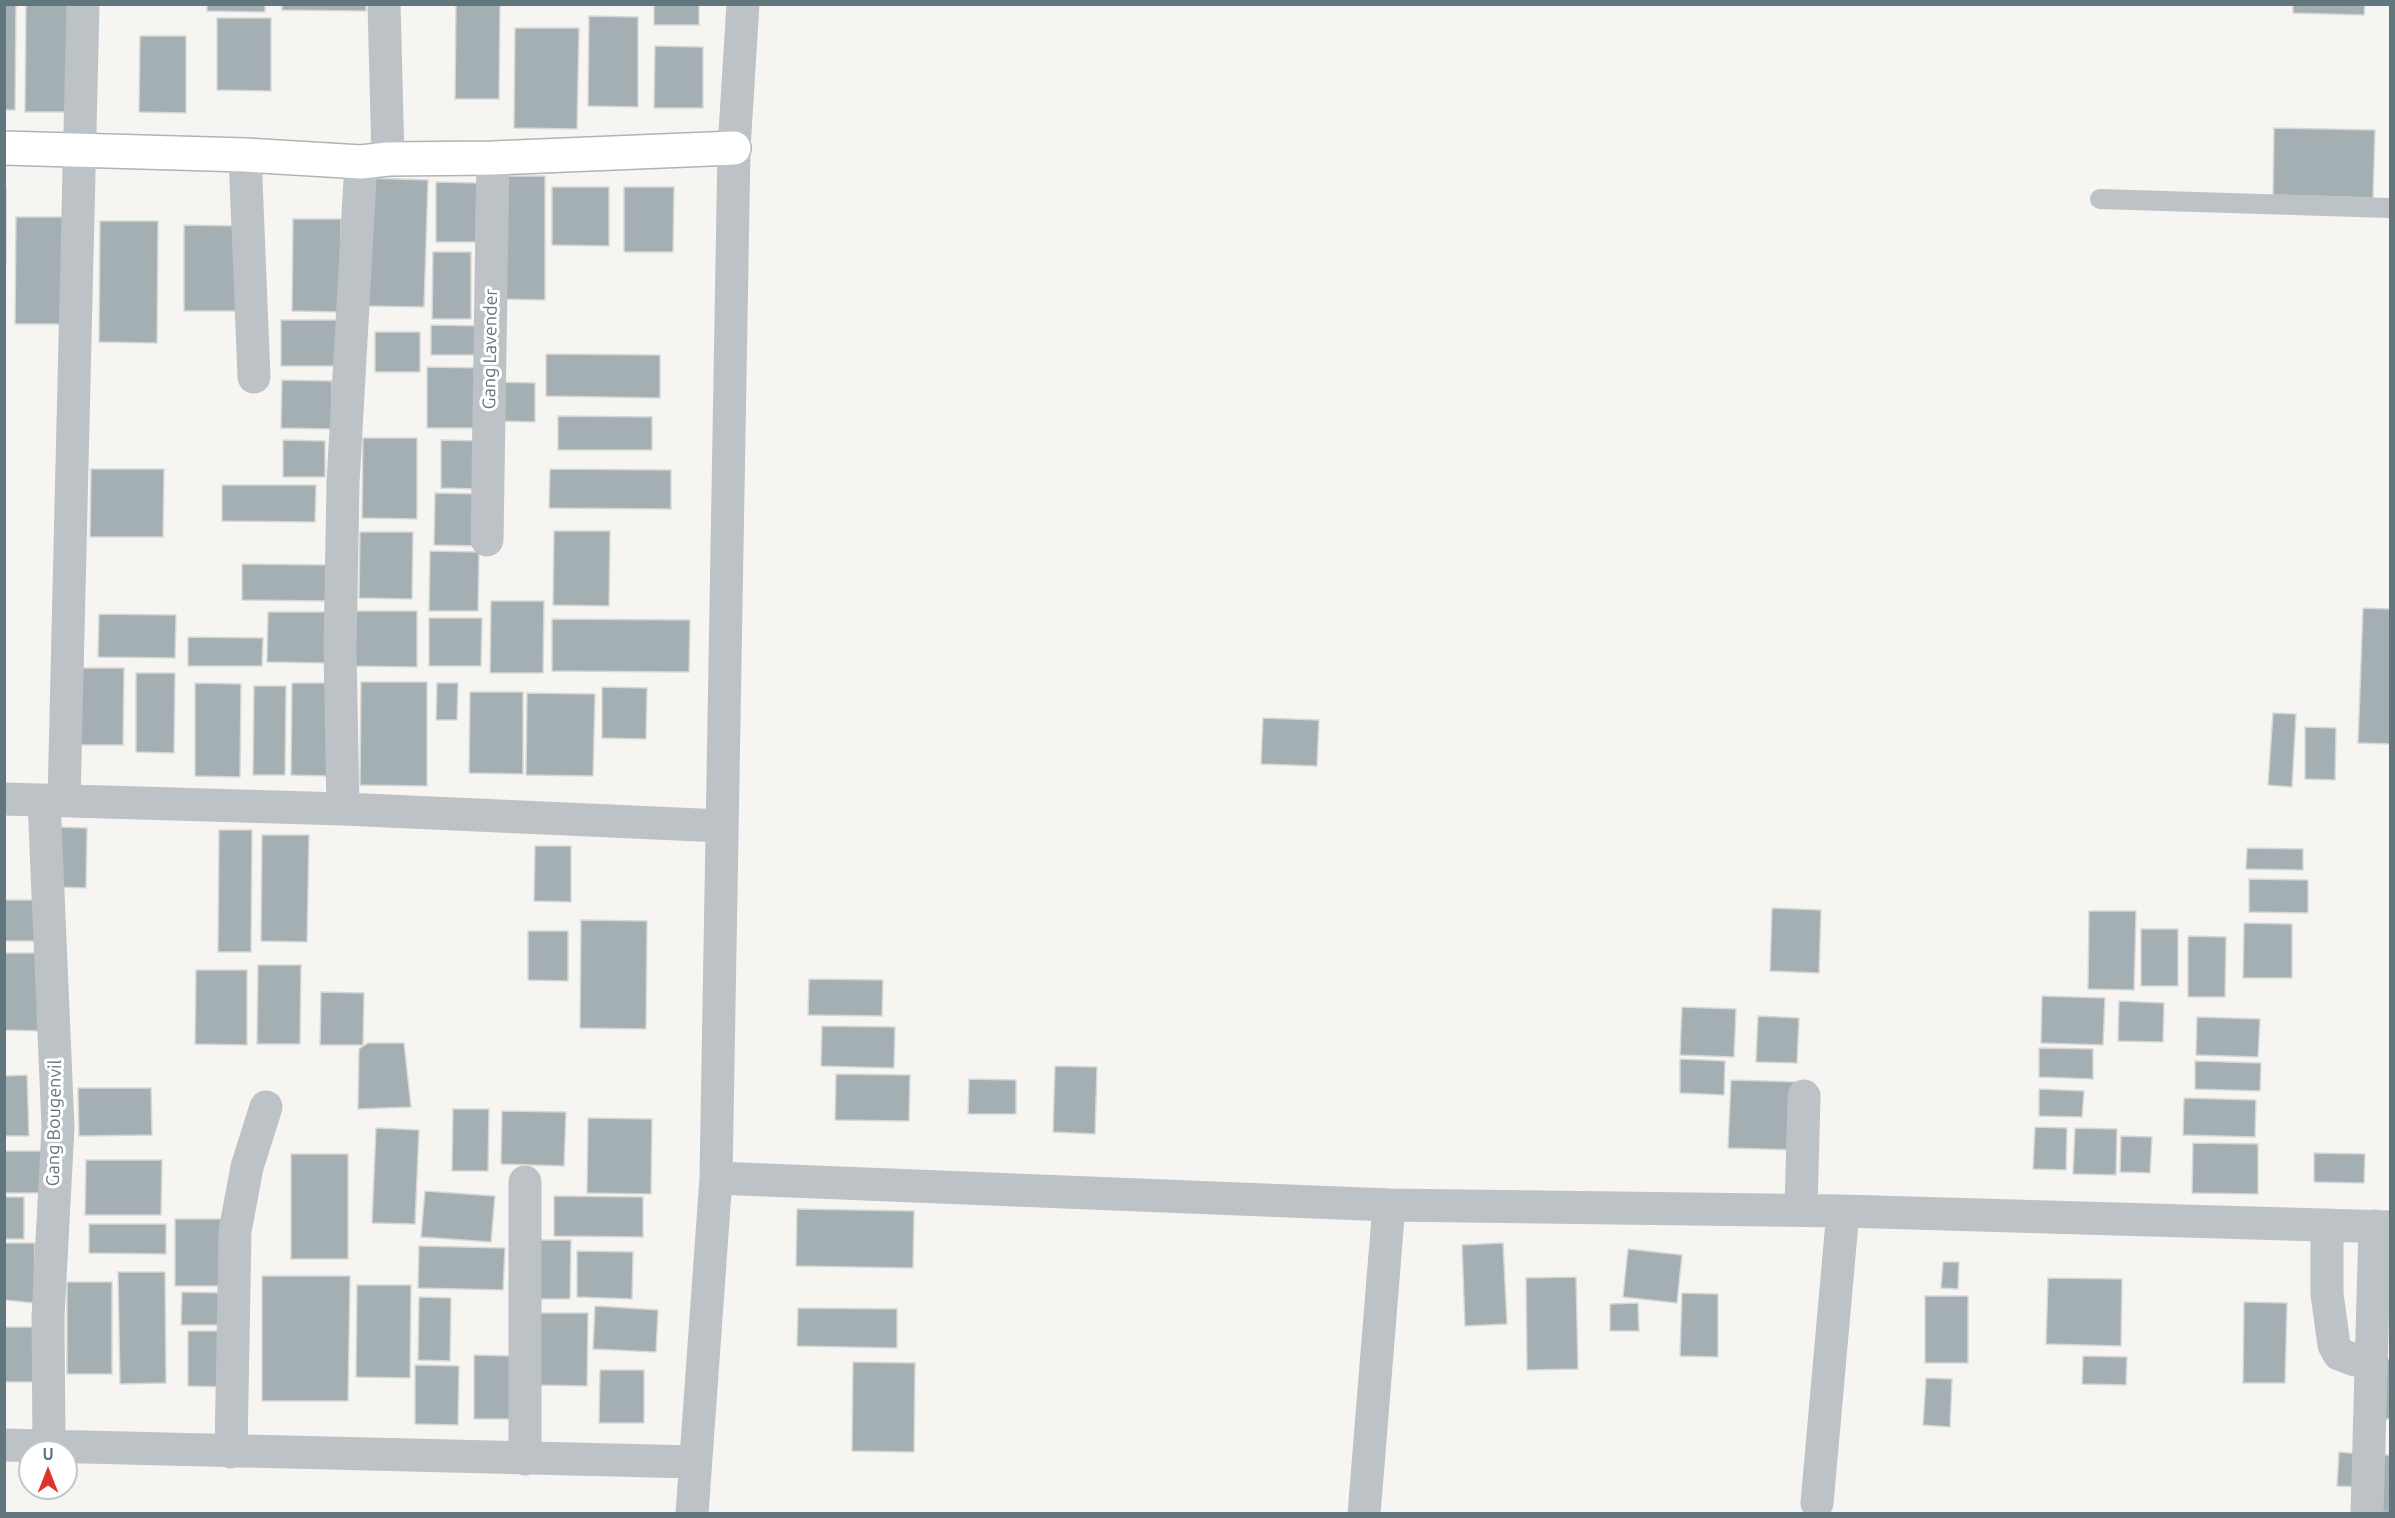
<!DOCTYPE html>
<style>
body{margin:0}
#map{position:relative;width:2395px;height:1518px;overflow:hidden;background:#f6f5f2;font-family:Ubuntu,sans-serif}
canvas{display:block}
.frame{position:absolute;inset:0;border:6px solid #61767d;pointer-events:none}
.north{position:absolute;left:18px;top:1440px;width:60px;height:60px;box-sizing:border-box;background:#fff;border:2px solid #c0c8cb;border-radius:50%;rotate:0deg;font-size:16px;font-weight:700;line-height:24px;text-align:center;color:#61767d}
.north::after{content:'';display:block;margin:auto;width:21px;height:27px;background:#df3228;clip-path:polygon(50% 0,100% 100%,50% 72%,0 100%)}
</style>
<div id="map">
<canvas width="2395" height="1518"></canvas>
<div class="frame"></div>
<div class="north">U</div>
</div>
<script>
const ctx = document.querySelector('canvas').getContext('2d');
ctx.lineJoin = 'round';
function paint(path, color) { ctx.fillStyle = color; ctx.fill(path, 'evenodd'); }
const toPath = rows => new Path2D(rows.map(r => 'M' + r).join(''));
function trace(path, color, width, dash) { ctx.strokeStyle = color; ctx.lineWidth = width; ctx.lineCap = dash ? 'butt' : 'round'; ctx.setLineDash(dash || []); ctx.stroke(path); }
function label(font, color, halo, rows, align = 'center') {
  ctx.font = font + ' Ubuntu,sans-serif'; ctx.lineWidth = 6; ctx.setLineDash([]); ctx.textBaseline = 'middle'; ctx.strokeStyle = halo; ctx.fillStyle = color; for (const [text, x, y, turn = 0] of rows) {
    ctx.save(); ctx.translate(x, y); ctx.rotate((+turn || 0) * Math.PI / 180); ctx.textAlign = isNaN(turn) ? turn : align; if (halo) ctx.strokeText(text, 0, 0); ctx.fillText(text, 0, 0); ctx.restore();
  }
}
const building = toPath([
 [4,4,16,4,15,110,4,110,4,4],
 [26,4,75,4,74,112,25,112,26,4],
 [207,4,265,4,265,12,207,11,207,4],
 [282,4,366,4,366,11,282,10,282,4],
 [456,4,500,4,499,99,455,99,456,4],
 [654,4,699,4,699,25,654,25,654,4],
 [2293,4,2365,4,2364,15,2293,13,2293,4],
 [589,16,638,17,638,107,588,106,589,16],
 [217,18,271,18,271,91,217,90,217,18],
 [515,28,579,28,577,129,514,128,515,28],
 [140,36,186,36,186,113,139,112,140,36],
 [655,46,703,47,703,108,654,108,655,46],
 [2274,128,2375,130,2373,198,2273,195,2274,128],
 [497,176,545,176,545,300,496,299,497,176],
 [367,178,428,180,424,307,363,306,367,178],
 [436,182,477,183,476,242,436,242,436,182],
 [4,187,6,187,6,264,4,264,4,187],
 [552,187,609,187,609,246,552,245,552,187],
 [624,187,674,187,673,252,624,252,624,187],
 [16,217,65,217,64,324,15,324,16,217],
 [293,219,341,219,340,312,292,311,293,219],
 [100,221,158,221,157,343,99,342,100,221],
 [184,225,242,226,242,311,184,311,184,225],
 [433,252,471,252,471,319,432,319,433,252],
 [281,320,340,320,339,366,281,366,281,320],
 [431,325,484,326,484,355,431,355,431,325],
 [375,332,420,332,420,372,375,372,375,332],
 [546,354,660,355,660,398,546,396,546,354],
 [427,367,487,368,487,428,427,428,427,367],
 [282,380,332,381,332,429,281,428,282,380],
 [498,382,535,383,535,422,498,421,498,382],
 [558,416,652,417,652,450,558,450,558,416],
 [363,438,417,438,417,519,362,518,363,438],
 [283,440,325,441,325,477,283,477,283,440],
 [441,440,482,441,482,489,441,488,441,440],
 [91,469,164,469,163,537,90,537,91,469],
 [550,469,671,470,671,509,549,508,550,469],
 [222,485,316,485,315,522,222,521,222,485],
 [435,493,478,494,477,546,434,545,435,493],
 [554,531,610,531,609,606,553,605,554,531],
 [360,532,413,532,412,599,359,598,360,532],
 [430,551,479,552,478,611,429,611,430,551],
 [242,564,330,565,329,601,242,600,242,564],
 [491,601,544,601,543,673,490,673,491,601],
 [2363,608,2390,609,2390,744,2358,743,2363,608],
 [353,611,417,611,417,667,352,666,353,611],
 [268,612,327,612,327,663,267,662,268,612],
 [99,614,176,615,175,658,98,657,99,614],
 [429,618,482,618,481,666,429,666,429,618],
 [552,619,690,620,689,672,552,671,552,619],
 [188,637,263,638,262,666,188,666,188,637],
 [75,668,124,668,123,745,74,745,75,668],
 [136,673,175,673,174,753,136,752,136,673],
 [361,682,427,682,427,786,360,785,361,682],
 [195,683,241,684,240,777,195,776,195,683],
 [292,683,328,683,328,776,291,775,292,683],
 [437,683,458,683,457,720,436,720,437,683],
 [254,686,286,686,285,775,253,775,254,686],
 [602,687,647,688,646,739,602,738,602,687],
 [470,692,523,692,523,774,469,773,470,692],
 [527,693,595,694,593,776,526,775,527,693],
 [2273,713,2296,714,2292,787,2268,785,2273,713],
 [1263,718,1319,720,1317,766,1261,764,1263,718],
 [2305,727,2336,728,2335,780,2305,779,2305,727],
 [57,827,87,828,86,888,55,887,57,827],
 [219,830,252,830,251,952,218,952,219,830],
 [262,835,309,835,307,942,261,941,262,835],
 [535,846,571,846,571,902,534,901,535,846],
 [2247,848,2303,849,2303,870,2246,869,2247,848],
 [2249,879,2308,880,2308,913,2249,912,2249,879],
 [4,900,40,900,39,941,4,941,4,900],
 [1772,908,1821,910,1819,973,1770,971,1772,908],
 [2089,911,2136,911,2134,990,2088,989,2089,911],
 [581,920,647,921,646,1029,580,1028,581,920],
 [2244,923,2292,924,2292,978,2243,978,2244,923],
 [2141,929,2178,929,2178,986,2141,986,2141,929],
 [528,931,568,931,568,981,528,980,528,931],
 [2188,936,2226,937,2225,997,2188,997,2188,936],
 [4,953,42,953,42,1031,4,1030,4,953],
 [258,965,301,965,300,1044,257,1044,258,965],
 [196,970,247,970,247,1045,195,1044,196,970],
 [809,979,883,980,882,1016,808,1015,809,979],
 [321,992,364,993,363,1045,320,1045,321,992],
 [2042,996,2105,998,2103,1045,2041,1043,2042,996],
 [2119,1001,2164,1003,2163,1042,2118,1041,2119,1001],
 [1682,1007,1736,1009,1734,1057,1680,1055,1682,1007],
 [1758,1016,1799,1018,1797,1063,1756,1062,1758,1016],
 [2197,1017,2260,1019,2258,1057,2196,1055,2197,1017],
 [822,1026,895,1027,894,1068,821,1066,822,1026],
 [368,1043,404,1043,411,1107,358,1109,359,1049,368,1043],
 [2039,1048,2093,1049,2093,1079,2039,1077,2039,1048],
 [1680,1059,1725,1061,1724,1095,1680,1093,1680,1059],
 [2195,1061,2261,1063,2260,1091,2195,1089,2195,1061],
 [1055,1066,1097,1067,1095,1134,1053,1132,1055,1066],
 [836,1074,910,1075,909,1121,835,1120,836,1074],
 [27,1075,29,1136,4,1136,4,1076,27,1075],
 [969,1079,1016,1080,1016,1114,968,1114,969,1079],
 [1731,1080,1799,1082,1797,1150,1728,1148,1731,1080],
 [78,1088,151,1088,152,1135,79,1136,78,1088],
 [2039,1089,2084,1091,2082,1117,2039,1116,2039,1089],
 [2184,1098,2256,1100,2255,1137,2183,1135,2184,1098],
 [453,1109,489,1109,488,1171,452,1171,453,1109],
 [502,1111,566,1112,564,1166,501,1164,502,1111],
 [588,1118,652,1119,651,1194,587,1193,588,1118],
 [2035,1127,2067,1128,2066,1170,2033,1169,2035,1127],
 [376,1128,419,1130,415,1224,372,1223,376,1128],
 [2075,1128,2117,1129,2116,1175,2073,1174,2075,1128],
 [2121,1136,2152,1137,2150,1173,2120,1172,2121,1136],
 [2193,1143,2258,1144,2258,1194,2192,1193,2193,1143],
 [4,1151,42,1151,42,1193,4,1193,4,1151],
 [2314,1153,2365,1154,2364,1183,2314,1182,2314,1153],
 [291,1154,348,1154,348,1259,291,1259,291,1154],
 [86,1160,162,1160,161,1215,85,1215,86,1160],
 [425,1191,495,1196,491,1242,421,1237,425,1191],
 [554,1196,643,1197,643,1237,554,1236,554,1196],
 [4,1197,24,1197,24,1239,4,1239,4,1197],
 [797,1209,914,1211,913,1268,796,1266,797,1209],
 [175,1219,229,1219,229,1286,175,1286,175,1219],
 [89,1224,166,1224,166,1254,89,1253,89,1224],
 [540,1240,571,1240,570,1299,539,1299,540,1240],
 [4,1243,35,1243,34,1303,4,1300,4,1243],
 [1503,1243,1507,1324,1465,1326,1462,1245,1503,1243],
 [419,1246,505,1248,503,1290,418,1288,419,1246],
 [1628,1249,1682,1255,1677,1303,1623,1297,1628,1249],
 [577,1251,633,1252,632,1299,577,1297,577,1251],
 [1943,1262,1959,1262,1958,1289,1941,1288,1943,1262],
 [118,1272,165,1272,166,1383,120,1384,118,1272],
 [262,1276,350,1276,348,1401,262,1401,262,1276],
 [1576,1277,1578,1369,1527,1370,1526,1278,1576,1277],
 [2048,1278,2122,1279,2121,1346,2046,1344,2048,1278],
 [67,1282,112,1282,112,1374,67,1374,67,1282],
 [357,1285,411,1285,410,1378,356,1377,357,1285],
 [182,1292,227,1293,227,1325,181,1325,182,1292],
 [1682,1293,1718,1294,1718,1357,1680,1356,1682,1293],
 [1925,1296,1968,1296,1968,1363,1925,1363,1925,1296],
 [419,1297,451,1298,450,1361,418,1360,419,1297],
 [2244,1302,2287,1303,2285,1383,2243,1383,2244,1302],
 [1638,1303,1639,1331,1610,1331,1610,1304,1638,1303],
 [595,1306,658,1310,656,1352,593,1349,595,1306],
 [798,1308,897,1309,897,1348,797,1346,798,1308],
 [536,1313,588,1313,587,1386,535,1385,536,1313],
 [4,1327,40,1327,39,1382,4,1382,4,1327],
 [188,1331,226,1331,226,1387,188,1386,188,1331],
 [474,1355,513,1356,512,1419,474,1419,474,1355],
 [2083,1356,2127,1357,2126,1385,2082,1384,2083,1356],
 [2383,1359,2390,1359,2390,1419,2382,1419,2383,1359],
 [853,1362,915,1363,914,1452,852,1451,853,1362],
 [415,1365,459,1366,458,1425,415,1424,415,1365],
 [600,1370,644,1370,644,1423,599,1423,600,1370],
 [1926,1378,1952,1379,1950,1427,1923,1425,1926,1378],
 [2339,1452,2361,1454,2359,1487,2337,1486,2339,1452],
 [2383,1455,2390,1455,2390,1513,2382,1512,2383,1455]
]);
paint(building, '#a3afb2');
trace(building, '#d7d7d5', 1.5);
const secondary = toPath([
 [4,148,245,155,361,162,388,159,493,158,734,148]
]);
trace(secondary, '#acb5b8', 36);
trace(toPath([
 [2100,199,2390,208]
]), '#bcc2c5', 20);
trace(toPath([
 [384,4,388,159],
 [245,155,254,377],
 [487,540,493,158],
 [4,799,343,809,722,826],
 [44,800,58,1127,48,1317,49,1446],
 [64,800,83,4],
 [343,809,340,650,343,483,361,162],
 [716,1178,1389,1205,1843,1211,2390,1227],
 [525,1182,525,1459],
 [1801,1210,1804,1096],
 [2327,1225,2327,1294,2334,1345,2339,1354,2355,1360,2371,1360],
 [4,1445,694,1462],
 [231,1452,235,1231,247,1167,266,1107],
 [1817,1503,1843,1211],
 [692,1514,716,1178,734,148,743,4],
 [1364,1514,1389,1205],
 [2367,1514,2375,1226]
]), '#bcc2c5', 33);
trace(secondary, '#fff', 33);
label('18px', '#61767d', '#fff', [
 ["Gang Lavender",490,349,-89],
 ["Gang Bougenvil",54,1123,-89]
]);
</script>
